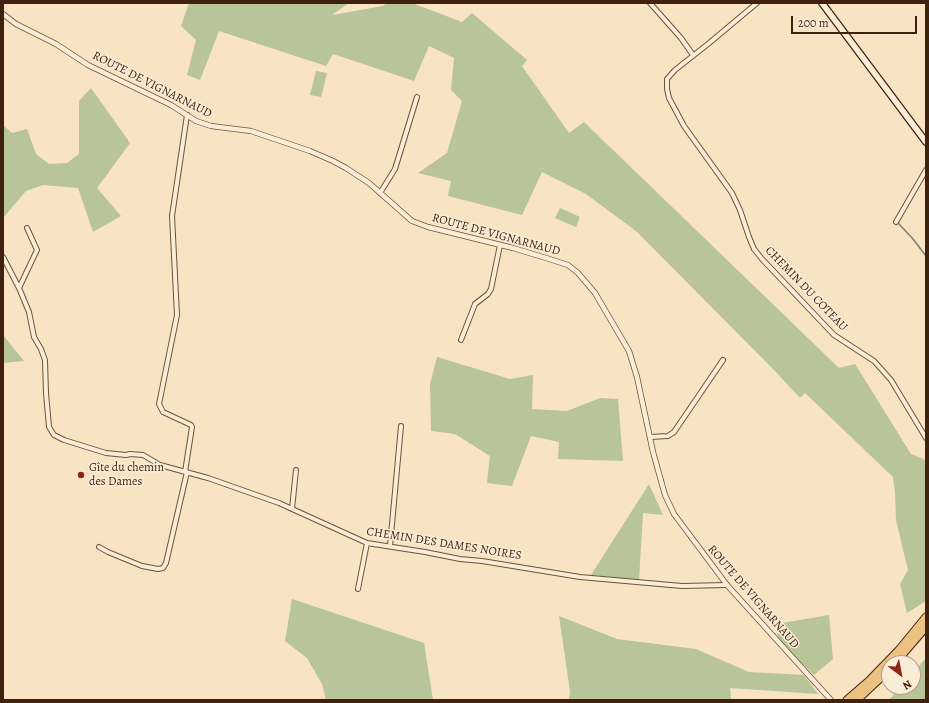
<!DOCTYPE html>
<meta charset="utf-8">
<style>
body{margin:0}
#map{position:relative;width:929px;height:703px;overflow:hidden;background:#f8e3c3;font-family:Alegreya,serif}
canvas{display:block}
.frame{position:absolute;inset:0;border:4px solid #40210f;pointer-events:none}
.north{position:absolute;left:881px;top:655px;width:40px;height:40px;box-sizing:border-box;background:#faedd8;border:1px solid #b09b88;border-radius:50%;rotate:148deg;font-size:11px;font-weight:700;line-height:16px;text-align:center;color:#40210f}
.north::after{content:'';display:block;margin:auto;width:14px;height:18px;background:#8f2418;clip-path:polygon(50% 0,100% 100%,50% 72%,0 100%)}
.scale{position:absolute;left:791px;top:16px;width:126px;height:18px;box-sizing:border-box;border:2px solid #40210f;border-top:0;padding-left:5px;font-size:12px;line-height:14px;white-space:nowrap;color:#40210f;-webkit-text-stroke:3px #faedd8;paint-order:stroke}
</style>
<div id="map">
<canvas width="929" height="703"></canvas>
<div class="frame"></div>
<div class="north">N</div>
<div class="scale">200 m</div>
</div>
<script>
const ctx = document.querySelector('canvas').getContext('2d');
ctx.lineJoin = 'round';
function paint(path, color) { ctx.fillStyle = color; ctx.fill(path, 'evenodd'); }
const toPath = rows => new Path2D(rows.map(r => 'M' + r).join(''));
function trace(path, color, width, dash) { ctx.strokeStyle = color; ctx.lineWidth = width; ctx.lineCap = dash ? 'butt' : 'round'; ctx.setLineDash(dash || []); ctx.stroke(path); }
function label(font, color, halo, rows, align = 'center') {
  ctx.font = font + ' Alegreya,serif'; ctx.lineWidth = 3; ctx.setLineDash([]); ctx.textBaseline = 'middle'; ctx.strokeStyle = halo; ctx.fillStyle = color; for (const [text, x, y, turn = 0] of rows) {
    ctx.save(); ctx.translate(x, y); ctx.rotate((+turn || 0) * Math.PI / 180); ctx.textAlign = isNaN(turn) ? turn : align; if (halo) ctx.strokeText(text, 0, 0); ctx.fillText(text, 0, 0); ctx.restore();
  }
}
paint(toPath([
 [189,3,349,3,332,15,383,6,387,3,412,3,462,22,472,13,527,60,522,66,569,133,584,122,839,368,855,364,911,454,924,459,926,462,926,601,907,613,900,584,908,570,896,520,895,492,893,477,805,393,800,398,775,371,636,231,586,194,542,172,522,215,448,196,451,181,418,173,447,153,462,101,451,90,454,58,429,46,414,81,333,54,326,66,219,31,200,80,187,75,196,40,181,26],
 [316,71,327,73,321,97,310,95],
 [91,88,130,143,97,188,121,216,93,232,78,188,43,185,26,191,3,218,3,125,12,133,27,129,36,154,49,164,67,163,79,154,79,101],
 [560,208,580,217,576,227,555,218],
 [3,335,24,361,3,363],
 [437,357,510,379,533,375,532,409,567,411,600,398,618,399,623,461,558,459,559,442,531,436,512,486,487,483,490,456,455,434,431,431,430,384],
 [649,484,663,515,643,513,639,580,591,575],
 [292,599,424,643,433,700,326,700,322,684,307,658,285,641],
 [829,615,833,659,814,675,781,643,777,635,782,623],
 [559,616,617,639,696,649,749,672,804,675,818,694,730,688,731,700,569,700,570,691],
 [926,657,926,700,889,700,900,687,913,687,913,673,925,659]
]), '#b7c598');
trace(toPath([
 [898,223,913,239,926,256]
]), '#787f75', 1.5);
const minor = toPath([
 [650,3,681,38,693,55],
 [757,3,708,44,675,70,667,79,667,89,669,98,684,126,732,193,740,210,749,237,754,249,762,259,834,335,874,361,883,371,891,380,926,438],
 [380,193,395,169,417,97],
 [896,222,926,170],
 [3,257,19,288,29,312,34,337,41,349,45,360,46,393,49,427,54,435,64,440,106,453,126,455,130,454,143,455,160,465,208,478,279,503,367,543,425,552,460,559,482,561,580,577,682,586,727,585],
 [19,288,37,250,27,228],
 [461,340,475,304,488,294,491,289,500,245],
 [650,437,668,436,674,432,723,360],
 [185,472,192,427,191,425,163,412,159,404,177,315,172,216,187,115],
 [292,509,296,470],
 [390,546,401,426],
 [99,547,108,552,142,566,158,569,163,568,166,563,187,472],
 [358,589,367,543]
]);
const tertiary = toPath([
 [3,14,16,24,56,44,88,65,171,105,196,121,211,126,251,131,310,151,333,161,346,168,369,183,412,221,428,227,513,248,546,258,568,265,578,273,595,293,629,351,637,377,653,452,665,495,674,514,727,585,831,700]
]);
const secondary = toPath([
 [822,3,926,142]
]);
const motorway = toPath([
 [895,663,926,627],
 [847,700,869,681,899,650,926,617],
 [857,700,889,670]
]);
trace(minor, '#6e523c', 6);
trace(tertiary, '#6e523c', 6);
trace(secondary, '#40210f', 8);
trace(motorway, '#40210f', 9);
trace(minor, '#faedd8', 4);
trace(tertiary, '#faedd8', 4.5);
trace(secondary, '#faedd8', 5.5);
trace(motorway, '#ecc282', 7);
for (const [x, y, r, color] of [
 [81,475,4,"#8f2418"]
]) { const dot = new Path2D(); dot.arc(x, y, r, 0, 2 * Math.PI); ctx.fillStyle = color; ctx.fill(dot); trace(dot, '#faedd8', 1.5); }
label('12px', '#40210f', '#faedd8', [
 ["ROUTE DE VIGNARNAUD",152,85,27],
 ["ROUTE DE VIGNARNAUD",496,235,15],
 ["CHEMIN DU COTEAU",806,289,46],
 ["CHEMIN DES DAMES NOIRES",444,544,9],
 ["ROUTE DE VIGNARNAUD",753,597,49]
]);
label('12px', '#40210f', '#faedd8', [
 ["Gîte du chemin",89,468],
 ["des Dames",89,482]
], 'left');
</script>
